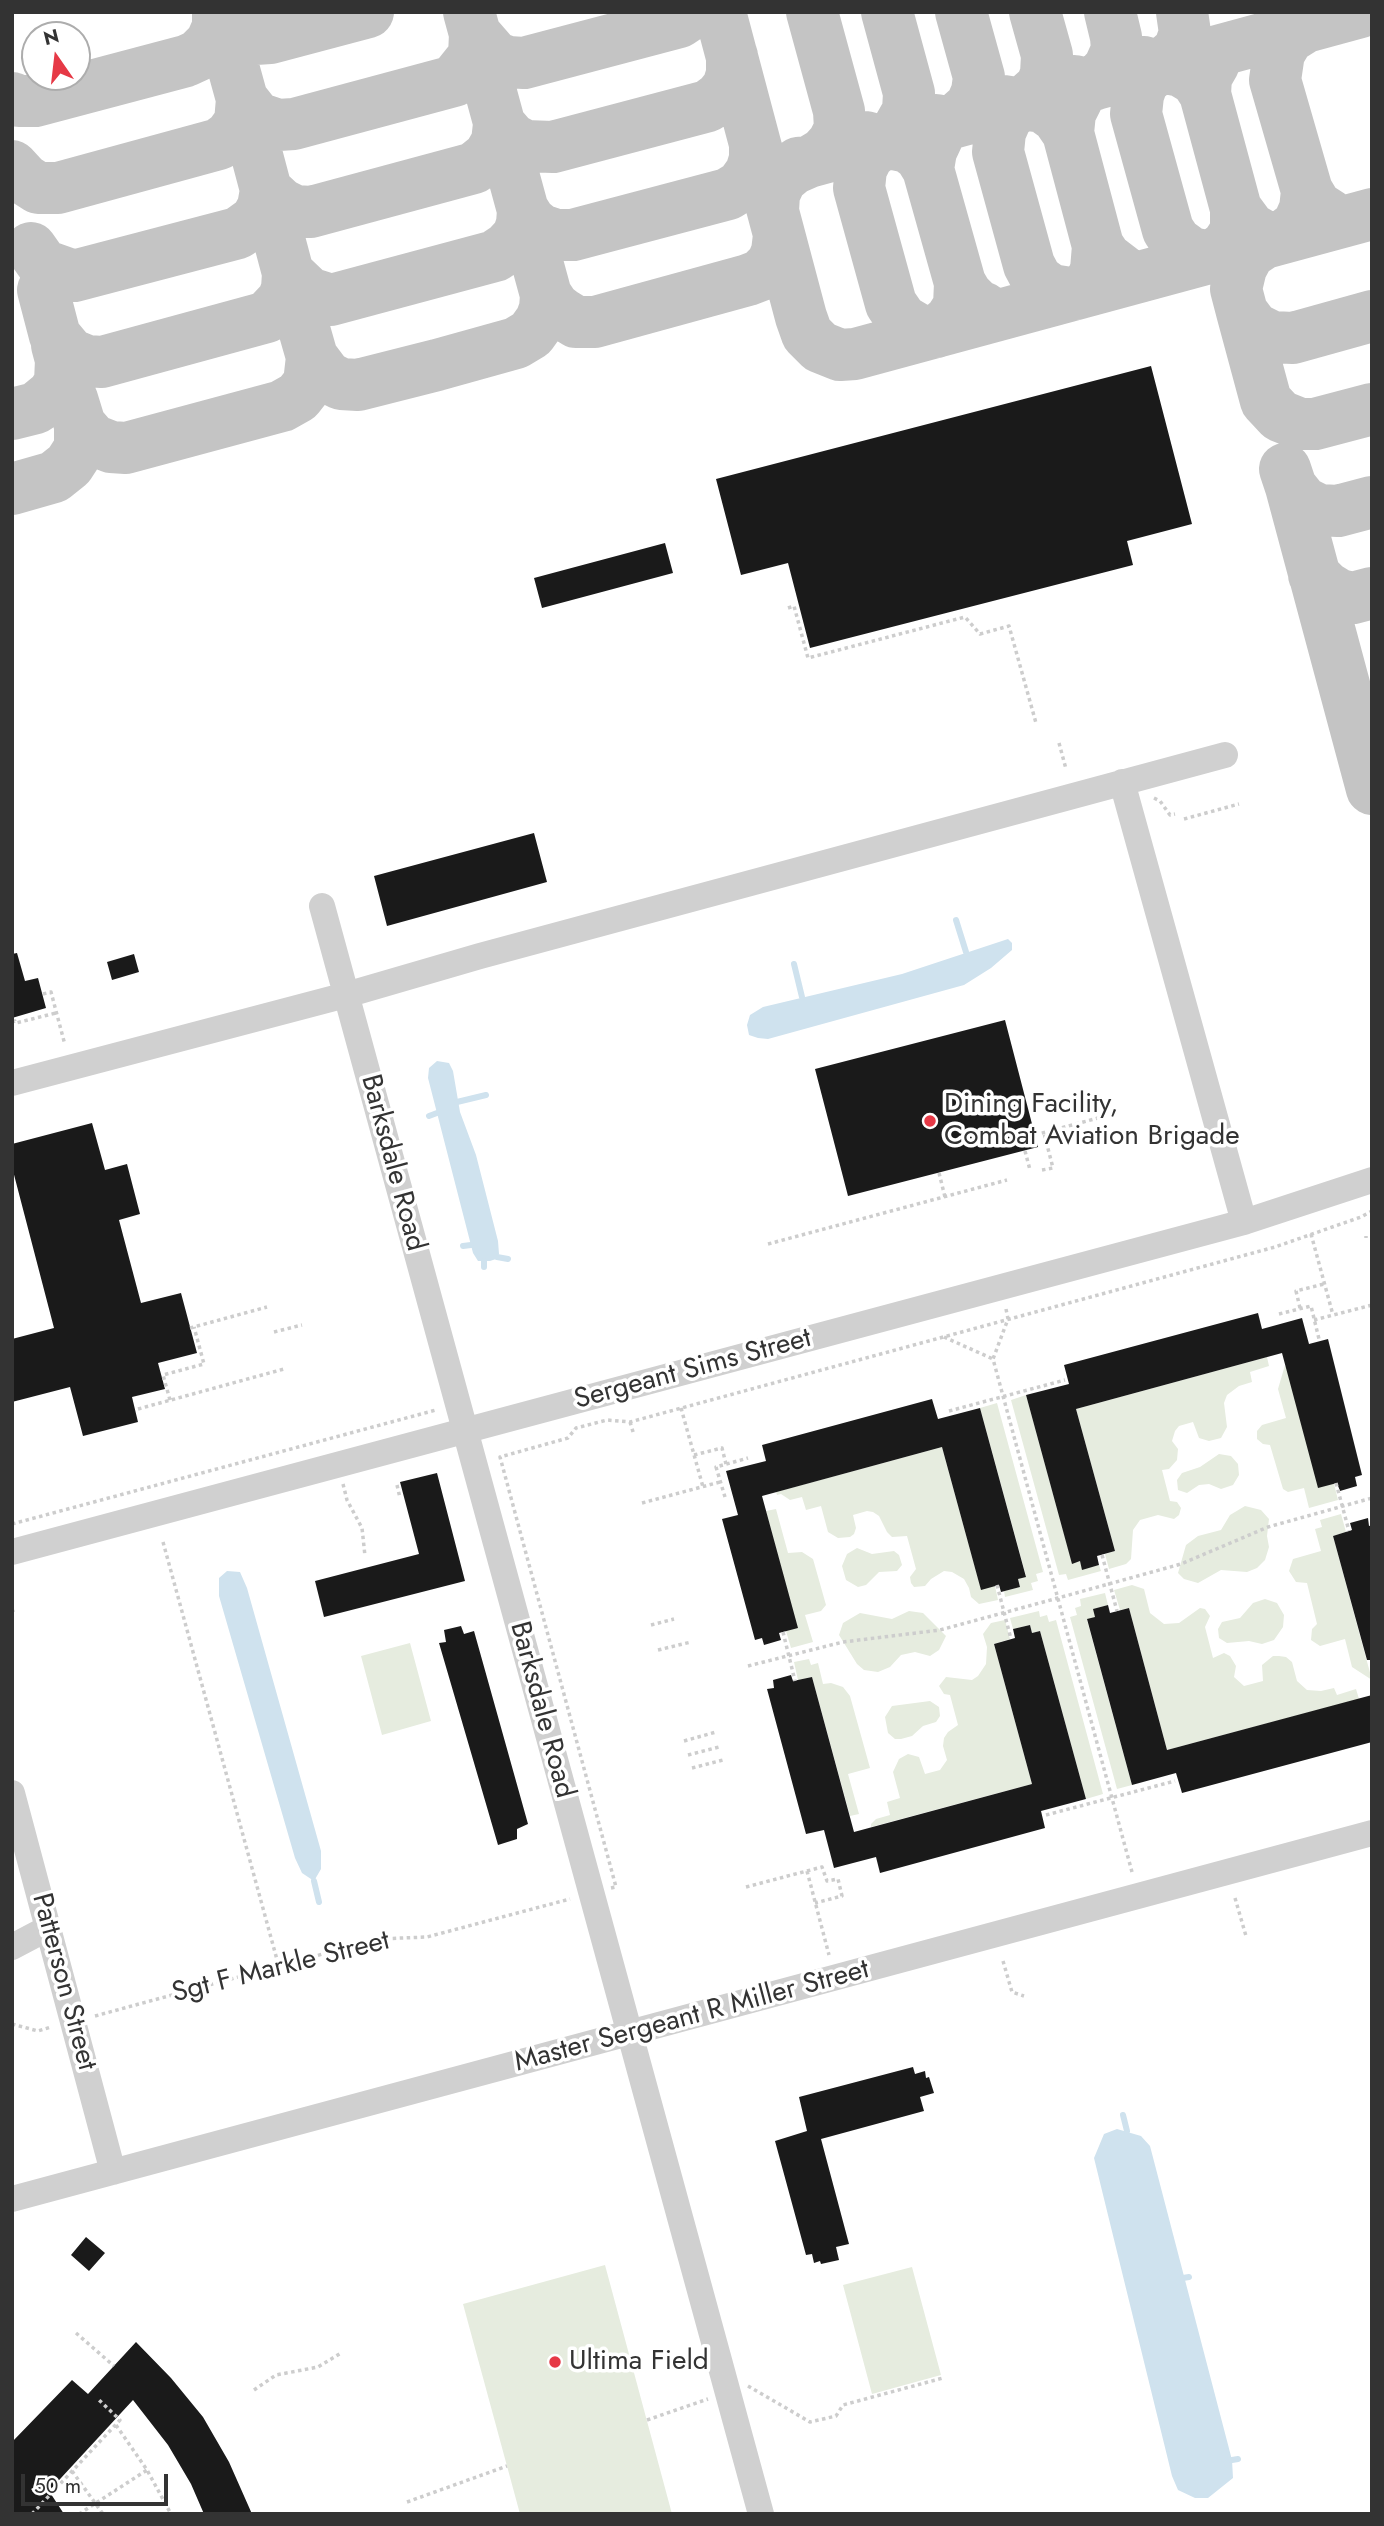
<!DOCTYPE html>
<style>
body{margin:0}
#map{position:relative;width:1384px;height:2526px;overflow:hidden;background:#fff;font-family:Jost,sans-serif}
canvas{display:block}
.frame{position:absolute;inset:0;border:14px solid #333;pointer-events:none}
.north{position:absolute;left:21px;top:21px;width:70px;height:70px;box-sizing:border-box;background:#fff;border:2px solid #adadad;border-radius:50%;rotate:346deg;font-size:19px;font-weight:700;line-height:28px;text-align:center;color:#333}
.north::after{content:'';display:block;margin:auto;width:24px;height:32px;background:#e63946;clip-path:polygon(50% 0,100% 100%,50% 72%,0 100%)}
.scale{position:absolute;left:21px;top:2474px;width:147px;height:32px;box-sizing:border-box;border:4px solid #333;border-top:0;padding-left:9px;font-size:21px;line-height:24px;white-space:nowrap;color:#333;-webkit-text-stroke:5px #fff;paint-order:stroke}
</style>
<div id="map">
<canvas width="1384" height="2526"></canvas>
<div class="frame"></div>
<div class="north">N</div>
<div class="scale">50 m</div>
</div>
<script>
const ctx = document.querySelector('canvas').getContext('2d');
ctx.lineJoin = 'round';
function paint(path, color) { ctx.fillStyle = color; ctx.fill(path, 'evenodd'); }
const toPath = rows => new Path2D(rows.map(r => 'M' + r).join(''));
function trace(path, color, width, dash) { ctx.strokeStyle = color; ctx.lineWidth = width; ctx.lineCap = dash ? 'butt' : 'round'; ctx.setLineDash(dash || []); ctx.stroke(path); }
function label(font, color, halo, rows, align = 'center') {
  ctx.font = font + ' Jost,sans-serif'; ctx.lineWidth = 7; ctx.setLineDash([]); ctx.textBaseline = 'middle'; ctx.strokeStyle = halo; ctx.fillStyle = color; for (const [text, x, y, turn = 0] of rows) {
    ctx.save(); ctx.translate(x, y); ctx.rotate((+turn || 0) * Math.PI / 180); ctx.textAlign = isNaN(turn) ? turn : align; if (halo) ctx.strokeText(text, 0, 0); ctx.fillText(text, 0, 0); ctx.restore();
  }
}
paint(toPath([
 [1267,1357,1269,1366,1250,1372,1252,1382,1239,1386,1227,1395,1224,1403,1227,1427,1221,1438,1209,1441,1199,1438,1193,1422,1179,1426,1175,1431,1172,1441,1178,1449,1177,1460,1169,1469,1162,1470,1170,1501,1177,1502,1181,1508,1179,1515,1174,1519,1158,1515,1140,1520,1133,1530,1131,1559,1126,1564,1109,1569,1105,1554,1115,1551,1076,1409],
 [1285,1365,1334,1484,1338,1500,1309,1508,1304,1488,1288,1492,1283,1489,1270,1445,1263,1444,1257,1439,1257,1431,1262,1425,1286,1418,1278,1389],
 [1026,1395,1072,1563,1080,1561,1083,1569,1099,1565,1101,1571,1068,1580,1066,1574,1059,1575,1011,1400],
 [997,1403,1043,1572,1036,1574,1038,1581,1031,1583,1033,1590,1005,1597,1004,1591,1020,1587,1018,1579,1026,1576,980,1408],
 [942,1447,981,1589,995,1586,998,1600,979,1604,971,1597,969,1588,964,1579,952,1572,944,1571,931,1579,925,1586,914,1587,911,1583,910,1577,916,1569,907,1536,892,1537,887,1532,879,1516,873,1512,867,1511,853,1515,856,1528,854,1534,850,1537,838,1538,828,1532,821,1506,806,1510,802,1497,790,1500,781,1494,777,1495,776,1492],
 [1219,1454,1231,1456,1238,1464,1239,1475,1233,1485,1221,1489,1209,1484,1199,1485,1187,1493,1178,1490,1177,1480,1182,1473,1200,1467],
 [1245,1506,1261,1510,1269,1519,1267,1536,1269,1547,1265,1560,1257,1568,1247,1572,1221,1570,1198,1583,1184,1579,1178,1573,1186,1545,1198,1536,1221,1530,1230,1515],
 [776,1509,788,1553,802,1552,813,1559,826,1605,821,1611,805,1615,813,1642,791,1648,786,1631,797,1627,766,1511],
 [1341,1514,1346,1532,1333,1536,1372,1680,1352,1667,1345,1639,1320,1646,1311,1640,1312,1629,1317,1624,1307,1583,1296,1582,1289,1571,1293,1559,1321,1551,1315,1529,1322,1527,1320,1520],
 [857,1548,872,1554,894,1551,899,1555,902,1565,897,1571,879,1572,866,1585,858,1587,846,1580,842,1566,847,1554],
 [1132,1585,1144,1589,1150,1613,1164,1624,1179,1623,1200,1608,1205,1609,1210,1616,1205,1627,1213,1658,1224,1653,1230,1656,1236,1666,1234,1677,1244,1686,1263,1681,1262,1665,1273,1656,1279,1656,1286,1657,1292,1662,1297,1681,1307,1690,1321,1691,1334,1688,1337,1695,1356,1689,1359,1699,1167,1750,1129,1608,1120,1610,1114,1590],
 [1105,1593,1108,1605,1094,1609,1095,1617,1087,1620,1132,1785,1117,1789,1070,1617,1077,1615,1075,1608,1081,1606,1080,1599],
 [1265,1599,1277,1603,1284,1615,1283,1627,1274,1640,1262,1644,1249,1641,1227,1643,1219,1638,1218,1629,1222,1622,1240,1618,1253,1603],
 [909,1611,923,1613,946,1636,939,1650,930,1656,915,1652,901,1655,890,1667,878,1672,864,1670,857,1664,839,1635,843,1623,860,1613,892,1619],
 [1039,1611,1040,1617,1047,1615,1049,1622,1056,1620,1103,1794,1086,1799,1040,1631,1032,1633,1030,1625,1013,1629,1010,1618],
 [1005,1620,1010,1639,994,1644,1032,1784,871,1827,871,1824,876,1819,890,1815,887,1802,900,1798,893,1772,899,1759,908,1754,919,1757,925,1774,940,1770,947,1760,943,1746,944,1738,948,1732,958,1725,950,1695,944,1694,939,1686,946,1677,972,1680,978,1676,986,1664,987,1647,983,1634,991,1623],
 [410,1643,431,1721,382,1735,361,1656],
 [809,1659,811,1665,818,1663,823,1684,831,1683,843,1687,850,1696,870,1768,848,1774,859,1814,850,1816,812,1677,798,1680,794,1662],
 [930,1701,939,1707,940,1716,936,1722,923,1726,912,1736,901,1739,895,1739,888,1733,885,1717,892,1706],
 [605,2265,672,2514,520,2514,463,2304],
 [912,2267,941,2375,872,2394,843,2285]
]), '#e6ecdf');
paint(toPath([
 [1008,939,1012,943,1012,950,991,968,964,985,768,1039,758,1038,749,1035,747,1025,750,1015,763,1007,902,974],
 [437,1061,449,1063,453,1071,460,1112,476,1155,498,1241,499,1254,496,1259,490,1261,478,1261,473,1253,428,1078,429,1068],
 [227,1571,240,1572,247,1588,321,1851,321,1869,314,1881,302,1873,295,1858,219,1596,219,1578],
 [1117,2129,1141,2136,1150,2146,1232,2460,1233,2478,1208,2498,1195,2498,1178,2490,1172,2476,1094,2158,1104,2134]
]), '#cfe2ee');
trace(toPath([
 [956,920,966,952],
 [794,964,802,997],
 [457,1102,486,1095],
 [429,1116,437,1113],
 [463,1246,471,1245],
 [497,1257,508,1259],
 [484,1261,484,1267],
 [314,1881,319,1902],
 [1123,2115,1127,2131],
 [1183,2278,1189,2277],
 [1232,2460,1238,2459]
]), '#cfe2ee', 6);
trace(toPath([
 [219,12,227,24,239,35,255,39,270,38,368,12],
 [469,12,546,295,554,307,563,314,576,322,595,322,748,280,761,275,772,264,777,252,779,235],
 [720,12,801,317,807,334,820,347,840,355,855,354,1372,214],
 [1290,26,1304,28,1288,38,1279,53,1275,80,1307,191,1316,206,1330,215],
 [475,34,495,57,508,62,524,63,679,22,694,12],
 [1144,62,1160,67,1179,50,1185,33,1182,12],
 [1214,63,1206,77,1205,94,1236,209,1250,228,1264,236,1281,238,1298,225,1305,209,1307,191],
 [1074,81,1093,85,1109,68,1117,50,1116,37,1110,12],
 [1205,94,1196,80,1181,71,1160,67,1143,81,1138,95,1136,114,1168,230,1176,242,1191,253,1212,257,1227,245,1236,231,1236,209],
 [12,98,19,101,35,101,186,61,199,55,211,43,218,27,218,12],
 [242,99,288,273,309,293,331,300,495,256,507,248,518,236,522,224,523,210,530,221,541,230,556,235,573,235,728,194,741,186,751,172,755,159,755,144],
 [242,99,257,118,278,125,294,124,454,81,474,56,475,34],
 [1077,99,1070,113,1068,133,1098,246,1106,258,1123,271],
 [1003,101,1022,104,1041,87,1046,74,1047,55,1035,12],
 [936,120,952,123,971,106,977,92,979,77,961,12],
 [1068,133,1057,117,1043,107,1022,104,1007,116,1000,132,998,152,1029,265,1037,280,1051,290,1076,294,1091,282,1096,270,1098,246],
 [938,136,931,151,928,169,960,283,967,295,978,306,984,308],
 [865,137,884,142,895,134,908,111,909,93,887,12],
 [798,163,809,162,824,153,833,143,840,129,839,111,812,12],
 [12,166,24,179,38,188,58,188,219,144,230,136,240,122,242,99,218,12],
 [928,169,920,156,908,147,884,142,868,155,861,169,859,188,891,304,902,320,919,330,936,332,950,320,959,306,960,283],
 [773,211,774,194,781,179,793,169,809,162,1361,12],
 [1264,243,1249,253,1241,268,1236,289,1242,312,1254,328,1272,337,1293,338,1372,316],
 [31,248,43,265,74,276,238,233,256,220,263,207,266,190,281,204,295,211,311,212,474,168,489,156,497,142,499,124,512,139,525,146,553,147,708,106,720,97,728,87,732,74,732,56],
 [43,290,55,336,70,354,87,361,102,362,267,317,283,300,287,289,288,273],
 [1242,312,1266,401,1280,416,1300,424,1315,424,1372,409],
 [312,357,327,377,341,384,358,385,437,365,516,343,531,334,541,320,545,309,546,295],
 [12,414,36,408,53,394,60,382,61,360,57,345],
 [80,425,93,440,111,447,126,448,282,406,298,397,309,383,312,357,288,273],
 [1285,469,1291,487,1303,502,1319,510,1338,511,1372,502],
 [1291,487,1372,789],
 [12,489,54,477,69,465,80,448,80,425,72,399],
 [1314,575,1326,587,1339,595,1353,598,1372,593]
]), '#c4c4c4', 52);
paint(toPath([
 [1151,366,1192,524,1127,541,1133,565,810,648,788,563,741,575,716,479],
 [665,543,673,573,542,608,534,578],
 [534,833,547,882,387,926,374,876],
 [17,953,25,981,38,978,46,1008,12,1018,12,954],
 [134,954,139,972,112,980,107,962],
 [1005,1020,1038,1147,848,1196,815,1069],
 [92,1123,105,1170,127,1164,140,1214,119,1220,141,1303,181,1293,197,1353,158,1363,165,1389,132,1397,138,1422,83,1436,70,1387,12,1402,12,1339,54,1328,12,1167,12,1144],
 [1258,1313,1262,1329,1302,1318,1309,1344,1328,1339,1362,1475,1355,1477,1357,1486,1340,1491,1337,1483,1318,1488,1282,1353,1076,1409,1115,1551,1097,1556,1099,1565,1082,1570,1080,1561,1072,1564,1026,1395,1069,1384,1064,1365],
 [932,1399,938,1419,980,1408,1026,1577,1018,1579,1020,1587,1001,1592,999,1585,981,1590,942,1447,762,1496,798,1628,779,1633,781,1640,764,1645,762,1638,755,1640,722,1519,738,1515,726,1471,766,1461,762,1445],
 [437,1473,465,1581,324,1617,315,1581,419,1554,400,1482],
 [1368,1518,1369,1526,1372,1525,1372,1660,1367,1660,1333,1536,1352,1530,1350,1523],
 [1108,1605,1110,1613,1129,1608,1167,1750,1372,1695,1372,1742,1182,1793,1176,1773,1132,1785,1087,1619,1095,1617,1093,1609],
 [1030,1625,1032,1633,1040,1631,1086,1799,1041,1811,1045,1828,880,1873,876,1857,834,1868,824,1830,806,1834,767,1689,774,1688,773,1680,791,1675,793,1681,812,1677,854,1832,1032,1784,994,1644,1015,1638,1013,1629],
 [461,1626,464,1634,474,1631,528,1824,517,1829,517,1839,498,1845,439,1643,446,1642,444,1630],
 [913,2067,915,2074,925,2071,926,2078,929,2077,934,2093,920,2097,924,2111,821,2139,849,2244,836,2247,839,2260,821,2264,820,2261,814,2263,812,2254,806,2255,775,2141,807,2131,799,2097],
 [86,2237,105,2253,89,2271,71,2255],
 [136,2342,171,2378,203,2417,229,2462,252,2514,204,2514,191,2484,168,2445,133,2400,49,2491,64,2514,12,2514,12,2442,72,2380,88,2394]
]), '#1a1a1a');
trace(toPath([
 [788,608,794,606,808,658,965,617,980,634,1009,626,1036,723],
 [1059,743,1066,769],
 [1154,798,1160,801,1170,815,1175,814],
 [1184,819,1239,804],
 [43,994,51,992,65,1045],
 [12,1022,15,1021,16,1023,56,1013],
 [1035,1135,1098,1118],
 [1025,1151,1030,1170],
 [1042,1170,1053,1168,1044,1133],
 [939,1173,945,1197],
 [1311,1234,1333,1315],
 [1366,1236,1366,1238],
 [768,1244,1007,1180],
 [1300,1308,1296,1291,1324,1284],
 [1006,1309,1008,1319,993,1359,1132,1872],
 [1279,1314,1311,1306,1319,1339],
 [1314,1320,1372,1305],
 [190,1328,267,1307],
 [274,1332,302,1325],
 [944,1337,993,1359],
 [170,1400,163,1375,204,1364,194,1327],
 [681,1408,703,1487],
 [138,1409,284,1369],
 [949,1411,1065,1380],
 [630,1422,634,1435],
 [694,1455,722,1448,726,1464],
 [1336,1483,1349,1531],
 [343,1484,347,1500,362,1528,365,1556],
 [397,1485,400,1498],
 [725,1497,716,1467,748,1458],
 [642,1503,720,1482],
 [12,1524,436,1410],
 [163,1542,279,1967],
 [1102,1555,1117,1611],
 [997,1585,1011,1639],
 [12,1609,14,1614],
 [651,1625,674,1619],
 [783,1632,795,1681],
 [658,1650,691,1642],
 [748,1666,843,1642,940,1630,1058,1598,1181,1564,1268,1527,1372,1498],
 [684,1741,716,1732],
 [688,1755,719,1747],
 [692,1768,723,1760],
 [1046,1815,1175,1781],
 [807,1871,829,1955],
 [746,1887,822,1867,827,1881,838,1879,842,1896,815,1903],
 [611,1888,616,1887,500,1457,568,1438,576,1428,607,1420,630,1422,1275,1247,1361,1217,1372,1211],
 [1235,1898,1246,1936],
 [1003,1961,1012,1992,1024,1996],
 [95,2016,378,1939,427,1937,570,1899],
 [12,2024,38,2031,51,2027],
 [76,2333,114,2366],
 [748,2386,810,2422,836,2416,843,2405,943,2378],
 [254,2390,276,2375,318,2367,341,2353],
 [647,2420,708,2399],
 [116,2425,147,2470,171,2514],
 [72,2471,103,2514],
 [407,2502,507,2466],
 [32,2514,120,2420,99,2400],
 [79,2514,147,2470]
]), '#cdcdcd', 3.5, [3.5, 3.5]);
trace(toPath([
 [1122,782,1244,1222],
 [322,906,761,2514],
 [12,1083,346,995,480,956,1225,755],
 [12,1552,1244,1222,1372,1180],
 [12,1793,113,2172],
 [12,1947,48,1928],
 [12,2199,1372,1833]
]), '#d0d0d0', 26);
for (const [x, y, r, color] of [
 [930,1121,7,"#e63946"],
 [555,2362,7,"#e63946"]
]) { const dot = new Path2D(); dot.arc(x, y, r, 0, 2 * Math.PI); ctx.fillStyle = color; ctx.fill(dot); trace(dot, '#fff', 2.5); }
label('28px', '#333', '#fff', [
 ["Dining Facility,",944,1105],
 ["Combat Aviation Brigade",944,1137],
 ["Ultima Field",569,2362]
], 'left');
label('28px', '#333', '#fff', [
 ["Barksdale Road",392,1163,75],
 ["Sergeant Sims Street",693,1370,-15],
 ["Barksdale Road",541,1710,75],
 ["Sgt F Markle Street",281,1968,-14],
 ["Patterson Street",63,1982,75],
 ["Master Sergeant R Miller Street",692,2017,-15]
]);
</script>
